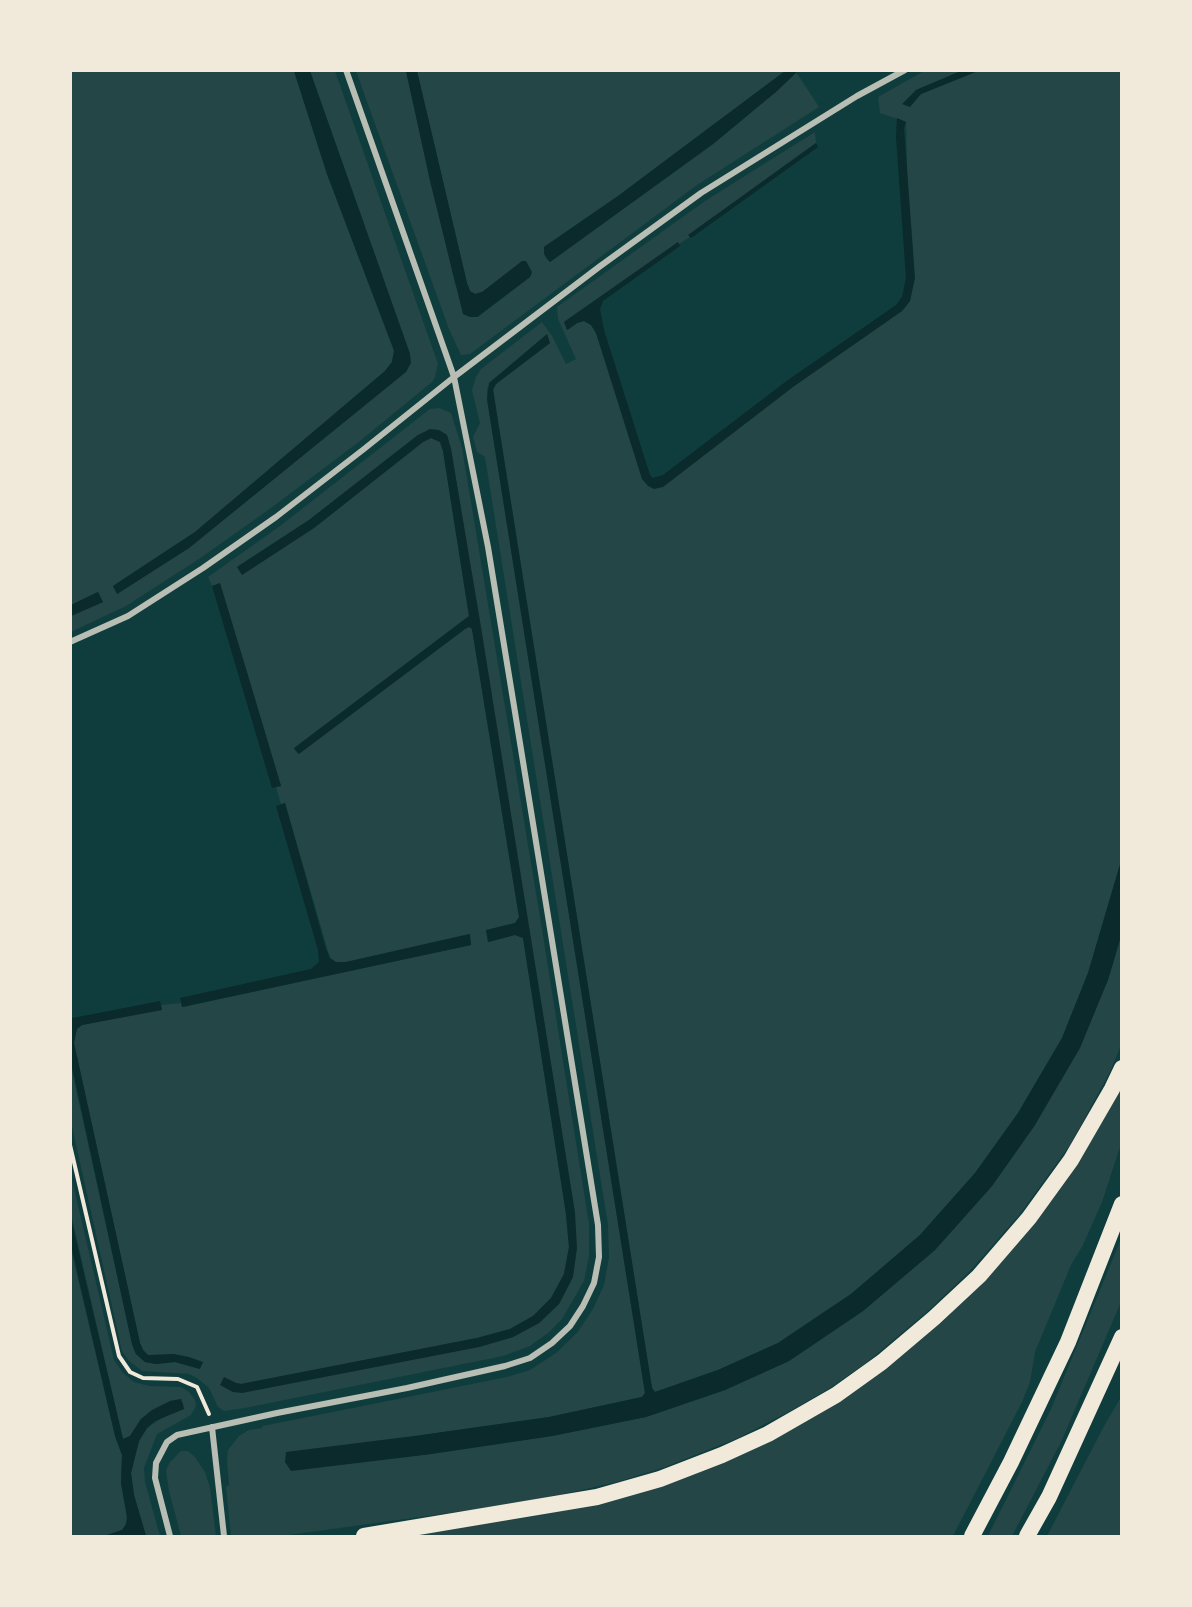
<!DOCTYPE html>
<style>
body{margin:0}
#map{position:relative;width:1192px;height:1607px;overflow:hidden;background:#0f3d3e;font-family:"Nunito Sans",sans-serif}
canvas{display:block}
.frame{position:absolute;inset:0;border:72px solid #f1e9da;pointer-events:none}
</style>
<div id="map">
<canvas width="1192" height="1607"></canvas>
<div class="frame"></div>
</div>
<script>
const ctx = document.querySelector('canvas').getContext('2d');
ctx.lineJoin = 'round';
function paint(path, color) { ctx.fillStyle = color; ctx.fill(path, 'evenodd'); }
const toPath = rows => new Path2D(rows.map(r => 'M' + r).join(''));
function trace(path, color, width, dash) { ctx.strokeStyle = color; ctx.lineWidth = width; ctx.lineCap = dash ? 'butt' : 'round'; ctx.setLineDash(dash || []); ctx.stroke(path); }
paint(toPath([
 [71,71,294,71,327,174,394,351,392,362,385,371,234,499,195,532,113,586,117,594,189,548,405,372,410,354,310,71,335,71,438,364,435,377,432,382,360,441,271,508,199,559,126,606,71,632,71,616,103,602,98,592,71,605],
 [356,71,406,71,455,284,478,317,530,277,532,272,492,286,482,292,475,294,470,291,467,283,417,71,785,71,618,196,544,247,550,262,713,144,777,91,796,72,819,107,697,185,470,354,461,355,449,329],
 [924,71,963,71,916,90,910,106,921,94,978,71,1121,71,1121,861,1088,973,1062,1038,1018,1113,975,1173,920,1235,851,1294,778,1343,718,1370,655,1392,652,1388,493,389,496,384,550,343,547,335,487,388,487,399,645,1393,642,1397,549,1417,422,1435,424,1455,552,1436,646,1417,725,1390,789,1361,863,1311,935,1250,992,1186,1035,1125,1108,980,1121,936,1121,1045,1110,1072,1070,1145,1020,1214,971,1270,929,1310,866,1363,830,1388,792,1410,738,1438,665,1467,617,1482,559,1495,471,1510,281,1536,231,1536,226,1487,229,1485,227,1461,228,1450,239,1436,249,1430,262,1428,263,1426,507,1377,530,1370,556,1353,577,1333,593,1309,604,1285,609,1257,608,1225,485,457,477,452,473,437,480,423,472,390,476,377,481,369,542,322,552,336,566,364,576,359,558,319,557,307,705,201,815,132,816,143,689,235,690,237,679,244,678,243,564,322,568,330,577,323,584,321,591,325,596,333,648,486,902,311,910,301,906,122,880,113,878,97],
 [439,408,451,413,462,448,541,923,589,1224,589,1256,584,1281,562,1319,548,1333,530,1346,503,1356,245,1408,224,1411,218,1407,209,1388,197,1378,189,1374,142,1371,129,1361,122,1351,71,1122,70,1062,132,1344,136,1354,145,1362,156,1364,175,1362,200,1369,174,1354,155,1356,148,1355,143,1350,140,1343,74,1043,75,1034,77,1028,82,1025,162,1009,161,1005,181,1003,183,1007,471,945,469,934,346,962,336,962,330,958,285,803,281,804,276,787,281,786,220,584,212,586,208,577,280,526,430,409],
 [418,435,447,435,451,449,575,1213,573,1277,559,1304,539,1323,513,1337,479,1347,233,1392,224,1377,236,1383,241,1384,477,1338,510,1329,533,1316,551,1298,564,1274,569,1247,566,1214,523,938,515,935,489,942,486,931,515,923,519,917,472,629,469,627,465,629,298,754,294,749,469,616,443,451,440,442,431,438,423,442,314,528,242,574,237,567,309,520],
 [1121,1082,1121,1144,1102,1202,1083,1245,1071,1265,1035,1352,1030,1382,1022,1402,953,1536,406,1536,529,1517,589,1505,661,1485,888,1365,943,1321,985,1279],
 [70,1171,114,1360,123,1373,134,1382,149,1386,181,1387,189,1392,195,1400,196,1406,191,1415,157,1434,144,1468,145,1482,160,1536,146,1536,134,1495,131,1473,139,1441,147,1428,168,1414,182,1399,170,1401,141,1419,130,1436,123,1439,71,1214],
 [1121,1239,1121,1302,1061,1442,1012,1536,988,1536,1051,1409],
 [70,1245,115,1436,122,1455,121,1483,127,1517,126,1525,122,1530,104,1536,71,1536],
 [1121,1397,1121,1536,1047,1536,1103,1428],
 [181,1451,188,1451,195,1457,205,1472,210,1488,216,1536,181,1536,169,1491,166,1470,170,1462]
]), '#244646');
paint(toPath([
 [963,70,978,71,921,94,910,107,902,104,916,90],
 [294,71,310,71,410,354,411,363,406,372,189,548,117,594,113,586,195,532,385,371,392,362,394,351,392,345,327,174],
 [406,71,417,71,467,283,470,291,475,294,482,292,522,261,526,261,532,272,530,277,477,317,470,317,463,314,430,181],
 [785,71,798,71,777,91,713,144,550,262,547,259,544,254,544,247,618,196],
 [897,118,906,122,904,128,915,278,910,301,902,311,793,387,663,487,654,489,648,486,642,479,596,333,591,325,584,321,577,323,567,330,564,322,678,242,680,246,603,301,600,309,604,330,650,475,653,478,663,475,788,380,896,305,902,297,906,278,896,137],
 [816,143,818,147,691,238,688,235],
 [547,334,550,343,496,384,493,390,652,1388,655,1392,718,1370,778,1343,851,1294,920,1235,975,1173,1018,1113,1062,1038,1088,973,1121,861,1121,936,1108,980,1080,1048,1035,1125,992,1186,935,1250,863,1311,789,1361,725,1390,646,1417,552,1436,424,1455,291,1471,285,1462,286,1452,422,1435,549,1417,642,1397,645,1393,487,399,489,383],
 [430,429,439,430,447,435,451,449,481,627,575,1213,577,1248,573,1277,559,1304,539,1323,513,1337,479,1347,242,1393,233,1392,220,1385,224,1377,236,1383,241,1384,477,1338,510,1329,533,1316,551,1298,564,1274,569,1247,566,1214,523,938,515,935,488,942,486,930,515,923,519,917,472,629,469,627,465,629,299,754,294,748,469,616,443,451,440,442,431,438,423,442,314,528,242,575,237,567,309,520,418,435],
 [220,583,250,682,281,786,272,788,212,586],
 [98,592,103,602,71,616,71,605],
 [285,803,326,949,330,958,336,962,346,962,470,934,471,945,182,1007,180,998,311,969,319,962,318,950,276,806],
 [160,1001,162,1010,82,1025,77,1029,74,1043,140,1343,143,1350,148,1355,174,1354,189,1357,203,1362,200,1369,175,1362,156,1364,145,1362,136,1354,132,1344,71,1062,71,1015,72,1018,78,1017],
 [70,1214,123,1439,130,1436,141,1419,152,1410,170,1401,181,1399,183,1404,184,1409,155,1421,147,1428,139,1441,131,1473,134,1495,146,1536,104,1536,122,1530,126,1524,127,1517,121,1483,122,1455,115,1436,71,1245]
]), '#0a2a2b');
trace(toPath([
 [70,1145,119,1356,130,1372,143,1378,178,1379,197,1387,209,1414]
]), '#f1e9da', 4);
trace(toPath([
 [70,642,128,616,203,568,276,517,364,449,454,377,599,267,701,193,857,96,905,70],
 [212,1427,224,1536],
 [170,1536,155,1478,156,1463,167,1442,177,1435,277,1413,407,1388,505,1366,530,1358,552,1343,570,1326,583,1306,594,1283,599,1257,598,1225,514,706,488,547,454,377,346,70]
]), '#b8beb3', 6);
trace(toPath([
 [364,1536,597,1497,660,1479,722,1455,768,1434,836,1395,882,1362,934,1318,979,1276,1029,1218,1071,1160,1112,1089,1122,1068],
 [972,1536,1011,1462,1068,1342,1122,1204],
 [1027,1536,1049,1497,1122,1337]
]), '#f1e9da', 16);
</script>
